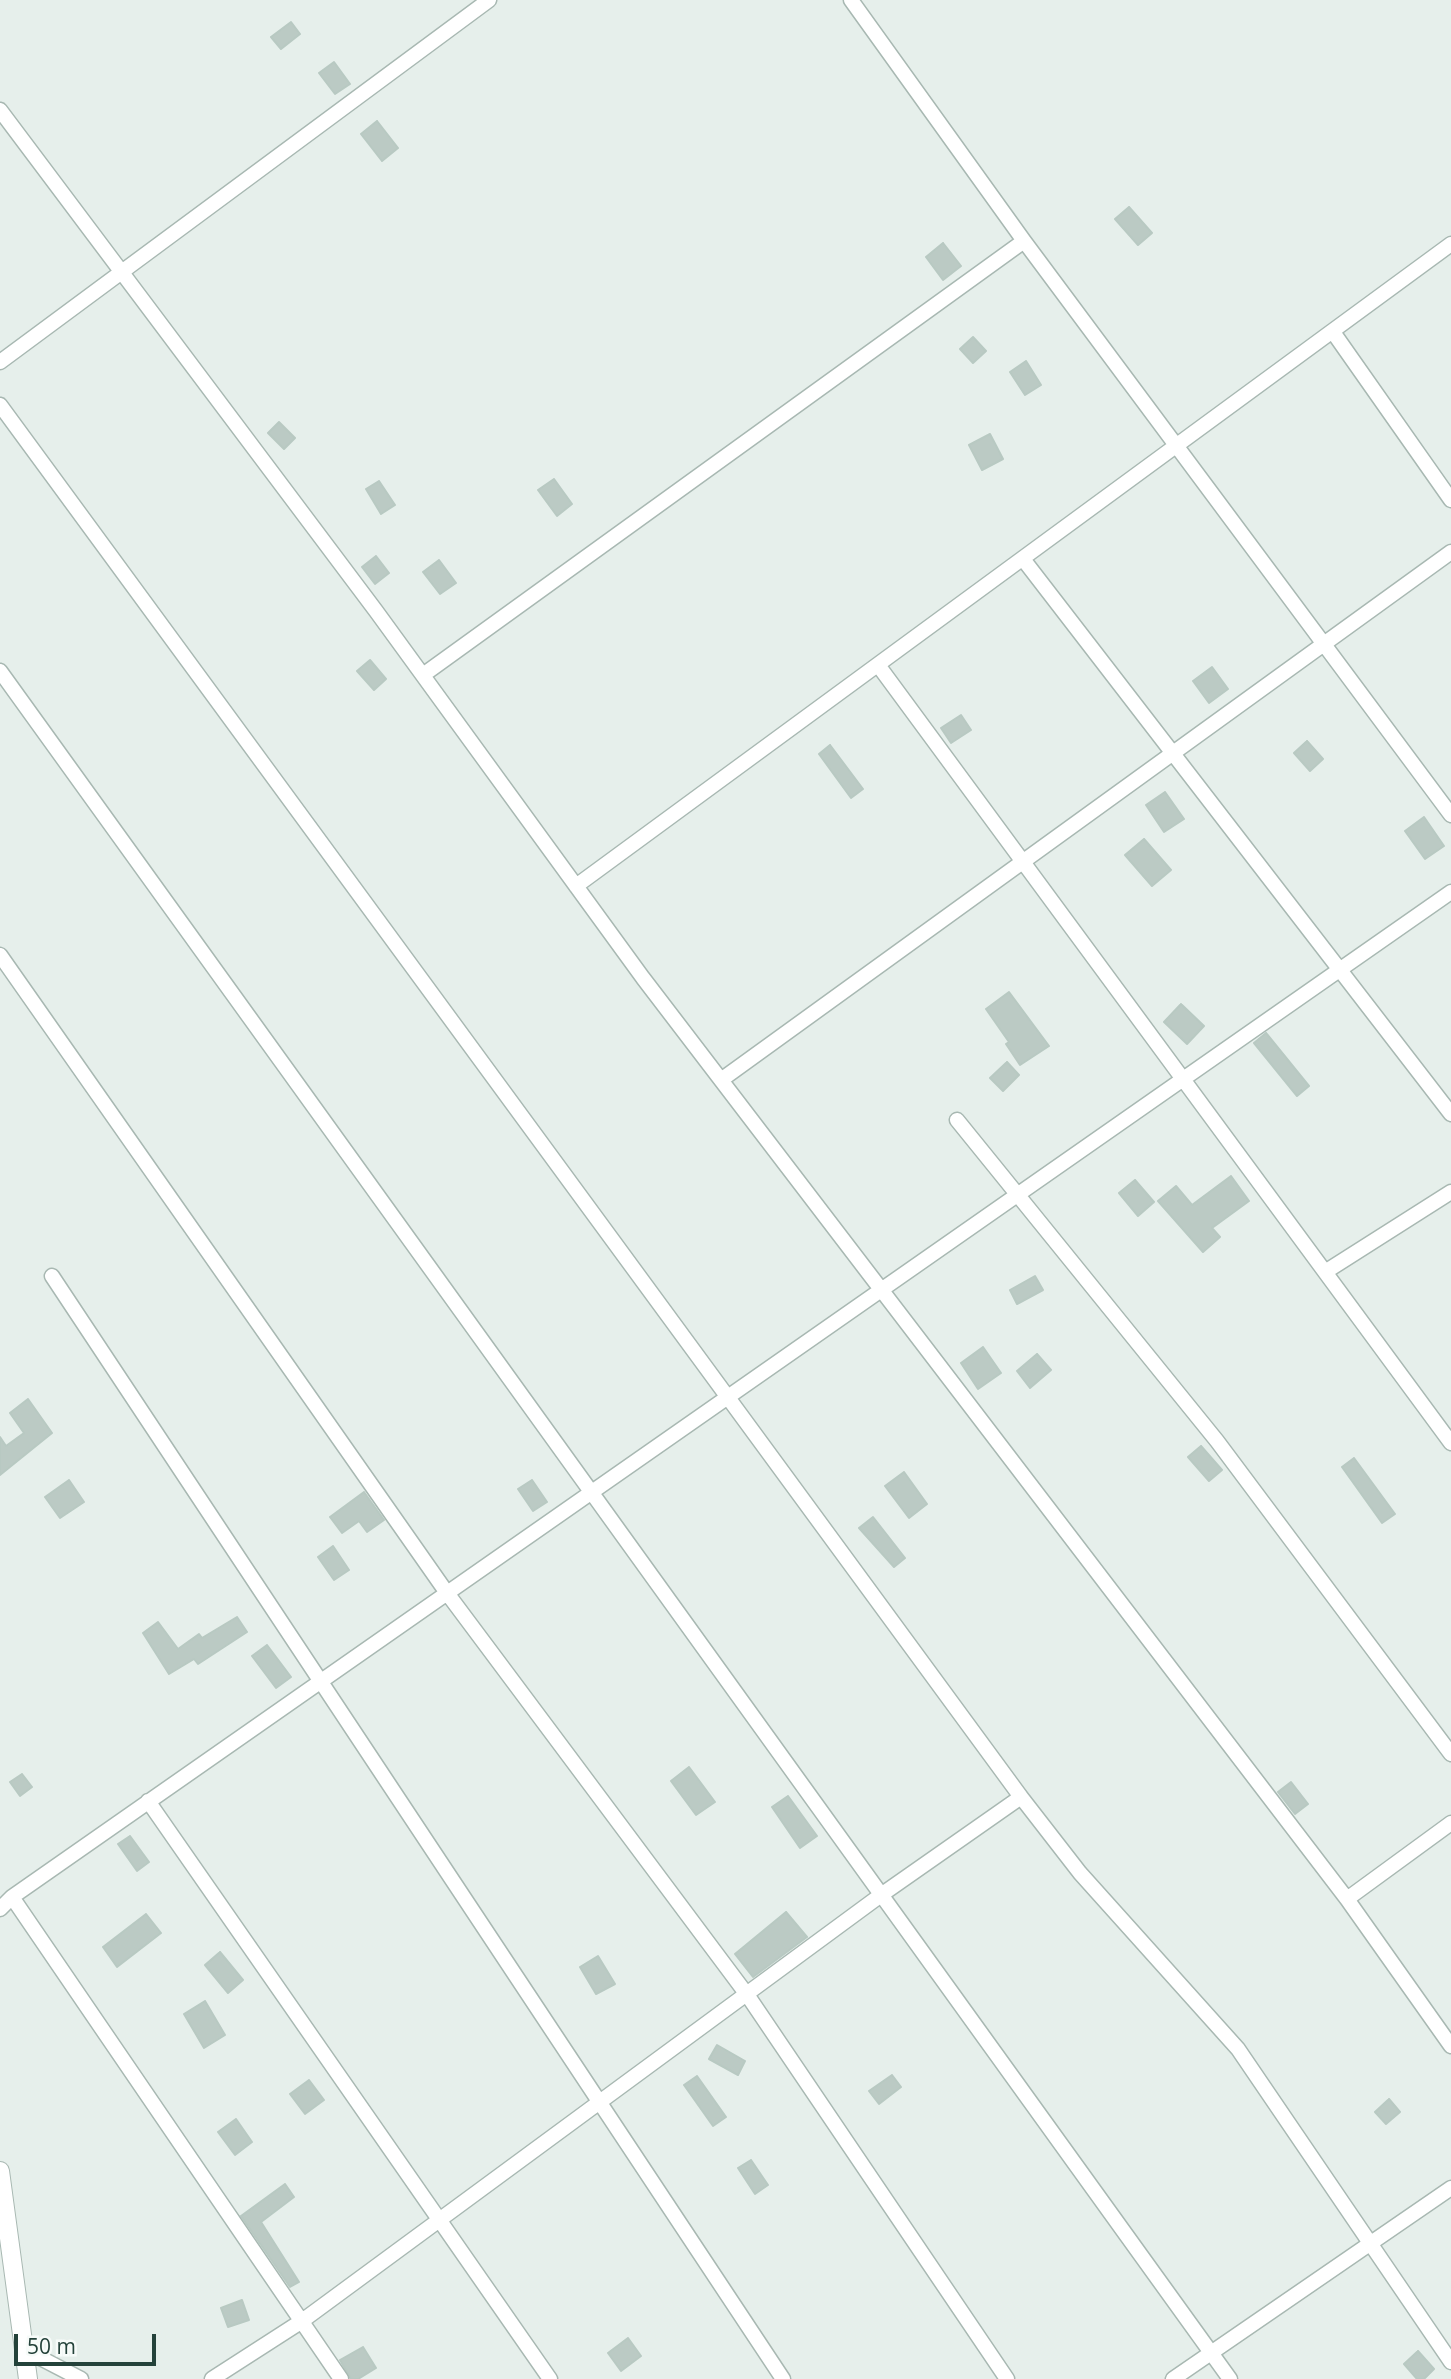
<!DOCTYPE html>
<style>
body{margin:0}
#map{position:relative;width:1451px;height:2379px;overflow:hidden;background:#e6efeb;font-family:"Open Sans",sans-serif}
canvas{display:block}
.scale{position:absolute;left:14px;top:2334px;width:142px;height:32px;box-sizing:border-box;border:4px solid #24423a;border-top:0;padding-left:9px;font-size:21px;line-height:24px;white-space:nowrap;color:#24423a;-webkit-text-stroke:5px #f7fbf9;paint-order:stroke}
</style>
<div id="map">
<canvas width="1451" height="2379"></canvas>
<div class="scale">50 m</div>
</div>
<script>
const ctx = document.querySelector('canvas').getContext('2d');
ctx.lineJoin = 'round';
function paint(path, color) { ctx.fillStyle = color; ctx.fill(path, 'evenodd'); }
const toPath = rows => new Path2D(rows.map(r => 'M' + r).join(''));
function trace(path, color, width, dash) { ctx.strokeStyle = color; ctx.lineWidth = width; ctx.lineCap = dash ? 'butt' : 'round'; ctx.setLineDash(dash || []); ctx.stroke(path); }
const building = toPath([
 [291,22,300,34,281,49,271,37,291,22],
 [334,62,350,84,335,94,319,73,334,62],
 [377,121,398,148,382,161,361,134,377,121],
 [1129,207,1152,233,1138,245,1115,219,1129,207],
 [943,243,961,266,943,280,926,257,943,243],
 [973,337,986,351,973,363,960,349,973,337],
 [1026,361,1041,385,1025,395,1010,372,1026,361],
 [279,422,295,438,284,449,268,433,279,422],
 [990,434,1003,459,982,470,969,445,990,434],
 [554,479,572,504,557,516,538,490,554,479],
 [379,481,395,505,381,514,366,489,379,481],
 [376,556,389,573,375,584,362,567,376,556],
 [439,560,456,583,440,594,423,572,439,560],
 [370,660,386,679,374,690,357,671,370,660],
 [1212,667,1228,689,1209,703,1193,681,1212,667],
 [961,715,971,730,951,743,941,728,961,715],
 [1307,741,1323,759,1310,771,1294,753,1307,741],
 [830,745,863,789,851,798,819,754,830,745],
 [1165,792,1184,819,1164,832,1146,805,1165,792],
 [1424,817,1444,846,1425,859,1405,831,1424,817],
 [1144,839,1171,870,1152,886,1125,855,1144,839],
 [1009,992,1049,1046,1020,1065,1006,1044,1009,1042,986,1009,1009,992],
 [1181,1004,1204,1026,1187,1044,1164,1022,1181,1004],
 [1266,1033,1309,1086,1297,1096,1254,1043,1266,1033],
 [1007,1062,1019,1075,1003,1091,990,1078,1007,1062],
 [1231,1176,1249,1201,1212,1228,1220,1237,1203,1252,1158,1201,1176,1186,1192,1205,1231,1176],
 [1135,1180,1154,1202,1138,1216,1119,1193,1135,1180],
 [1035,1276,1043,1290,1017,1304,1010,1290,1035,1276],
 [983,1347,1001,1373,978,1389,961,1363,983,1347],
 [1037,1354,1051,1370,1030,1388,1017,1371,1037,1354],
 [28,1399,52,1433,0,1475,0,1437,6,1446,24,1433,10,1413,28,1399],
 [1201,1446,1222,1470,1209,1481,1188,1457,1201,1446],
 [1354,1458,1395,1514,1382,1523,1342,1467,1354,1458],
 [904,1472,927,1504,909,1518,885,1486,904,1472],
 [69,1480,84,1502,60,1518,45,1497,69,1480],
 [532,1480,547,1502,533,1511,518,1489,532,1480],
 [364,1492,384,1520,367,1532,359,1521,342,1533,330,1517,364,1492],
 [873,1517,905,1558,894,1567,859,1528,873,1517],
 [333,1546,349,1570,334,1580,318,1557,333,1546],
 [237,1617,247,1632,198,1664,194,1659,169,1674,143,1633,158,1622,178,1649,199,1634,202,1638,237,1617],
 [267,1645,291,1677,276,1688,252,1656,267,1645],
 [689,1767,715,1802,696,1815,671,1781,689,1767],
 [22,1774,32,1787,20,1796,10,1782,22,1774],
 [1291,1782,1308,1804,1295,1814,1278,1792,1291,1782],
 [788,1796,817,1836,800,1848,772,1807,788,1796],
 [130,1836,149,1862,137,1871,118,1844,130,1836],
 [786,1912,807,1937,753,1977,735,1954,786,1912],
 [146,1914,161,1933,117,1967,103,1947,146,1914],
 [220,1952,243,1980,228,1993,205,1965,220,1952],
 [598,1956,615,1984,596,1994,580,1967,598,1956],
 [205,2001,225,2035,204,2048,184,2014,205,2001],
 [717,2045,745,2061,738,2075,709,2059,717,2045],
 [892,2075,901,2087,879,2104,869,2091,892,2075],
 [697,2076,726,2117,713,2126,684,2085,697,2076],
 [309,2080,324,2100,305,2114,290,2094,309,2080],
 [1389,2099,1400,2112,1386,2124,1375,2112,1389,2099],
 [236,2119,252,2142,235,2155,218,2132,236,2119],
 [751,2160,768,2185,755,2194,738,2168,751,2160],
 [285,2184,294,2197,261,2222,299,2282,290,2287,241,2216,285,2184],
 [242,2300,249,2320,228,2327,221,2308,242,2300],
 [628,2338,641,2356,621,2371,608,2353,628,2338],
 [363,2347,376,2368,358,2379,351,2379,340,2360,363,2347],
 [1418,2351,1434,2369,1424,2379,1417,2379,1404,2364,1418,2351]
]);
paint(building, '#bbcac4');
trace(building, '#b8c9c2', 2);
const minor = toPath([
 [851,0,1024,241,1451,815],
 [0,110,376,611,643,978,1347,1899,1451,2046],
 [1333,332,1451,500],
 [0,362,489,0],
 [0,405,1021,1797,1080,1873,1238,2049,1451,2362],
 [1023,559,1451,1114],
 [878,665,1451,1443],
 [0,671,1230,2379],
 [423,675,1024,241],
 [576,886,1451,244],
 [0,955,447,1593,748,1996,1007,2379],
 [721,1080,1451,552],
 [957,1120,1217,1441,1451,1754],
 [1325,1272,1451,1192],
 [52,1276,783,2379],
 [148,1801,550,2379],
 [12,1897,341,2379],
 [1347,1899,1451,1823],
 [0,1909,12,1897,1451,892],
 [25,2350,81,2379],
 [212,2379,302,2321,881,1895,1021,1797],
 [1173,2379,1451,2188]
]);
const tertiary = toPath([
 [0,2171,28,2379]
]);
trace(minor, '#a8b8b2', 17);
trace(tertiary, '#a8b8b2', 20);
trace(minor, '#fff', 14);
trace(tertiary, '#fff', 18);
</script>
